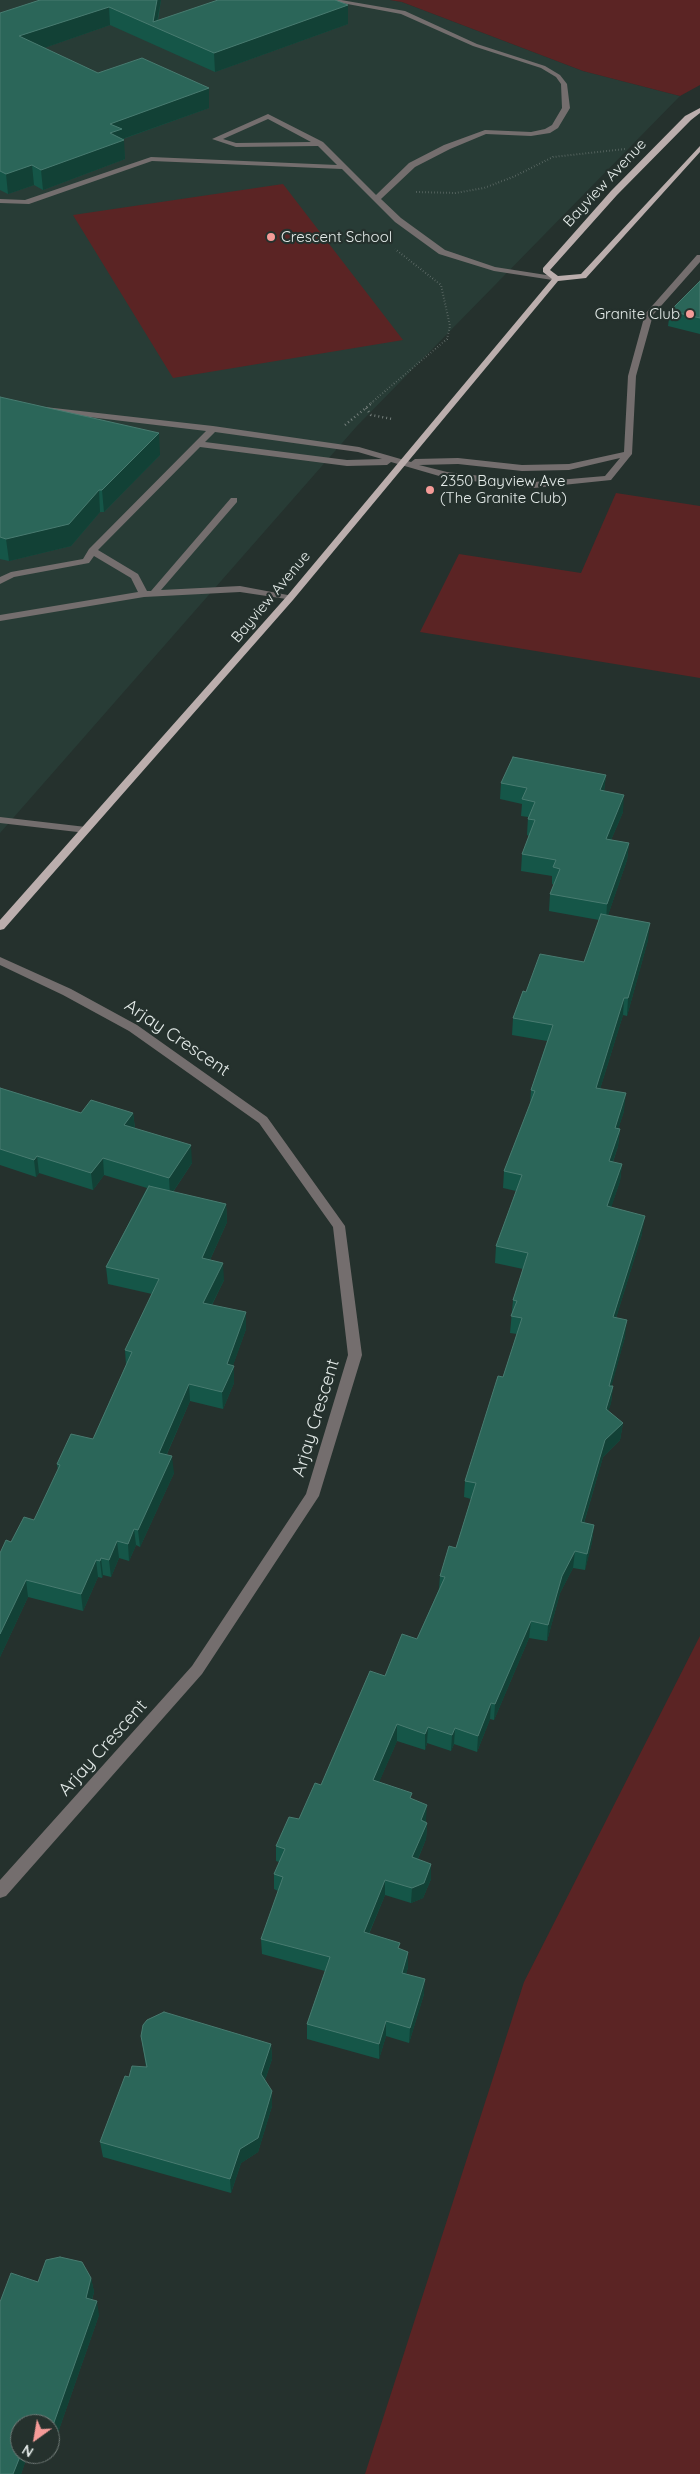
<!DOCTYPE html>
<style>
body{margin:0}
#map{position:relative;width:700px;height:2474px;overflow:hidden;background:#25312d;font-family:Quicksand,sans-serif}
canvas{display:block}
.north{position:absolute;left:10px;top:2414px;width:50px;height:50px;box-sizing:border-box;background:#25312d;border:1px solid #717b78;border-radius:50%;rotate:212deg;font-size:14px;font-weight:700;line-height:20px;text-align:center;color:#e4ebe9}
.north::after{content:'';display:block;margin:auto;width:18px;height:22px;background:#f59b98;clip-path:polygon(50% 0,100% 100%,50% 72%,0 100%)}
</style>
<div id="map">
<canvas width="700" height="2474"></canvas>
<div class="north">N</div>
</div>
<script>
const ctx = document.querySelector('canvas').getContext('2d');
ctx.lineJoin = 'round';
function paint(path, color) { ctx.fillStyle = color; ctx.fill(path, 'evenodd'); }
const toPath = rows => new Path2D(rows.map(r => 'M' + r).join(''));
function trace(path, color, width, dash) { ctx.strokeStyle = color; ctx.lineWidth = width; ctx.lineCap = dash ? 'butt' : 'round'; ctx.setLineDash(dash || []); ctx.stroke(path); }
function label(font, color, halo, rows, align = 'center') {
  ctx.font = font + ' Quicksand,sans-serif'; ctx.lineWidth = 4.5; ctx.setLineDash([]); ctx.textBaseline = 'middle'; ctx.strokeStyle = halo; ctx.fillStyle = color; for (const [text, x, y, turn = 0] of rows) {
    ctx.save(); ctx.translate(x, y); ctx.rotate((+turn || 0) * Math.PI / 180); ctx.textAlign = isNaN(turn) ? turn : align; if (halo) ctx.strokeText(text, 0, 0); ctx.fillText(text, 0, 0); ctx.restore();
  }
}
paint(toPath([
 [0,0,390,0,402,2,583,71,680,96,357,426,0,833]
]), '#283c36');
paint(toPath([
 [390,0,700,0,700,85,680,96,583,71,402,2],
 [283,184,403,340,173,378,73,215],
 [616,493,700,506,700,678,420,632,459,554,581,573],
 [700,1636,700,2474,365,2474,524,1982]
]), '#5b2424');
trace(toPath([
 [416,192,455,193,484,188,513,177,553,157,625,149],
 [371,403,447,339,450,326,441,285,395,249]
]), '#757f7c', 2, [0.5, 2.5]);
trace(toPath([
 [366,408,371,415,392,419],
 [345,425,373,402]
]), '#757f7c', 2.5, [1, 3]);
paint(toPath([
 [326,0,341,0,405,11,477,44,545,66,560,75,567,84,570,108,558,128,550,133,531,136,486,134,450,149,415,167,381,199,401,218,445,250,495,267,559,277,559,281,494,271,439,254,395,222,342,169,152,161,29,204,0,203,0,199,25,200,151,157,337,165,318,146,236,147,212,139,268,114,323,142,376,195,409,163,444,145,485,130,531,132,545,129,552,125,562,108,561,84,556,77,541,68,473,46,401,14,326,0],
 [268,119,311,142,236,143,223,139,268,119],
 [697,255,700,255,700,262,653,315,636,376,632,454,611,480,534,488,446,478,391,462,387,465,347,466,200,447,98,550,138,574,147,591,151,591,231,498,237,498,237,502,161,590,240,586,293,596,293,600,240,592,144,597,0,621,0,615,138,592,131,578,94,556,89,563,14,577,0,584,0,577,11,572,83,559,89,549,206,431,39,411,35,408,36,406,213,426,359,447,411,462,415,459,458,458,522,465,569,464,624,452,628,376,645,314,697,255],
 [215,432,358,452,382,459,347,460,205,442,215,432],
 [620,458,605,476,534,482,447,472,419,465,458,464,522,471,569,470,620,458],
 [0,817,86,827,91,830,86,833,0,823,0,817],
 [0,957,71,989,137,1025,267,1117,345,1226,362,1355,319,1496,202,1674,6,1896,0,1898,0,1880,192,1666,306,1494,348,1355,333,1227,259,1123,129,1031,63,995,0,965,0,957]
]), '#746e6e');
paint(toPath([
 [700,108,700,113,691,120,617,195,550,270,558,276,581,274,700,146,700,152,586,278,558,281,293,600,4,929,0,930,0,920,287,596,552,279,543,272,543,268,611,191,685,116,700,108]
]), '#bbaead');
paint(toPath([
 [40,0,161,0,158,20,348,24,215,72,110,25,44,48,98,73,209,108,123,139,125,159,43,190,34,185,8,194,0,190,0,13],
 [700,281,700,334,668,326,670,311],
 [0,397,160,455,104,512,100,512,71,546,9,561,0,559],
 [606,775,604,791,623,812,611,840,629,843,627,860,608,915,648,940,627,1016,623,1015,600,1089,624,1111,618,1129,620,1129,618,1146,613,1162,622,1164,620,1181,611,1207,642,1234,616,1318,625,1337,611,1386,613,1386,611,1403,608,1411,623,1423,620,1440,603,1457,584,1523,594,1525,592,1542,585,1570,573,1568,560,1593,547,1641,529,1638,494,1720,490,1719,477,1752,454,1744,451,1751,427,1743,425,1750,397,1741,379,1782,412,1799,426,1820,426,1822,427,1823,426,1839,418,1859,431,1879,423,1898,411,1903,385,1895,369,1934,400,1949,408,1952,408,1967,406,1974,424,1994,409,2043,386,2036,379,2059,307,2039,307,2024,325,1971,262,1954,261,1939,278,1891,274,1889,274,1874,279,1862,276,1861,276,1846,299,1819,321,1785,385,1676,417,1639,439,1589,440,1576,456,1548,471,1499,464,1497,465,1481,503,1377,517,1334,510,1333,513,1300,523,1269,495,1263,496,1246,516,1191,503,1188,504,1171,530,1106,531,1090,547,1041,512,1035,513,1018,526,992,584,962,599,920,549,911,550,894,554,885,552,884,552,876,521,871,522,854,529,836,527,835,528,817,521,816,522,804,500,799,501,783],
 [0,1088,81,1113,133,1113,135,1128,192,1163,173,1192,226,1204,227,1222,210,1260,224,1280,212,1305,246,1329,233,1365,234,1383,223,1409,190,1401,167,1454,174,1473,140,1547,136,1545,129,1561,119,1558,111,1577,103,1575,102,1578,98,1577,83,1611,28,1597,0,1657,0,1553,34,1520,58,1471,57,1464,93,1439,126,1365,125,1350,152,1294,108,1284,106,1267,147,1188,104,1175,93,1190,39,1173,36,1177,0,1165],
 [141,2036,271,2044,272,2059,265,2080,272,2106,258,2152,241,2163,231,2193,103,2157,100,2142,129,2077,146,2067],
 [91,2278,94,2292,92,2300,99,2315,55,2441,50,2440,50,2424,20,2424,20,2454,28,2454,21,2474,0,2474,38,2282]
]), '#155648');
paint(toPath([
 [157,0,161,0,156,27,153,22],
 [348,5,348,24,215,72,214,53],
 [109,7,110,25,21,56,19,36],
 [209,88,209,108,122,139,124,140,125,159,43,190,41,170,110,124],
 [32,165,34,185,8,194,6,174],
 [159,433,160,455,104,512,102,490],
 [99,490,100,512,71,546,9,561,6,539],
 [606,775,604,791,600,790],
 [624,795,623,812,604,856,606,839],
 [629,843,627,860,606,921,607,904],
 [650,923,648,940,627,1016,628,998],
 [624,998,623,1015,595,1105,596,1088],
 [626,1093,624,1111,613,1145,615,1128],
 [133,1113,135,1130,124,1125],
 [620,1129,618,1146,607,1179,609,1161],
 [191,1145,192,1163,170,1196,169,1178],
 [37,1156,39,1173,36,1177,34,1160],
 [103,1158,104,1175,93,1190,91,1173],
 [622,1164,620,1181,606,1223,607,1206],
 [226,1204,227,1222,203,1275,202,1258],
 [645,1216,642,1234,611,1334,613,1317],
 [223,1263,224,1280,204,1320,203,1303],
 [246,1312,246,1329,231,1371,234,1366,234,1383,223,1409,222,1392,227,1364],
 [627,1320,625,1337,607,1403,609,1386],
 [189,1384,190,1401,160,1469,159,1453],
 [613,1386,611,1403,604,1426,606,1409],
 [623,1423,620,1440,603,1457,579,1539,581,1522,605,1440],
 [172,1456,174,1473,140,1547,138,1530],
 [594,1525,592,1542,585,1570,587,1554],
 [134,1529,136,1545,129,1561,128,1544],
 [117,1541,119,1558,111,1577,109,1560],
 [575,1551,573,1568,560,1593,547,1641,548,1625,562,1576],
 [101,1558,103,1575,102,1578,100,1561],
 [96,1560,98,1577,83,1611,81,1594],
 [26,1580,28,1597,0,1657,0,1634],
 [531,1621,529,1638,494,1720,495,1704],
 [491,1703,490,1719,477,1752,478,1736],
 [397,1724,397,1741,373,1796,373,1780],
 [428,1727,427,1743,425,1750,425,1734],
 [455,1728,454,1744,451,1751,452,1735],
 [427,1805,426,1820,420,1836,421,1820],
 [427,1823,426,1839,412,1873,412,1857],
 [431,1864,431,1879,423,1898,411,1903,412,1888],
 [385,1880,385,1895,363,1947,364,1932],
 [408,1952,408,1967,402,1988,402,1973],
 [425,1979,424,1994,409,2043,410,2028],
 [386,2021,386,2036,379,2059,379,2044],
 [271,2044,272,2059,262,2089,261,2074],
 [272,2091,272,2106,258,2152,241,2163,231,2193,230,2179,240,2149],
 [91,2278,94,2292,88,2312,86,2298],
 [97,2301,99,2315,55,2441,52,2428],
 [21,2454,28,2454,21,2474,13,2474]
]), '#124136');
const building = toPath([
 [40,0,157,0,153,22,218,0,335,0,348,5,214,53,109,7,19,36,98,73,142,58,209,88,110,124,122,129,110,133,124,140,41,170,32,165,6,174,0,171,0,13,40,0],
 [700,281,700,318,670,311,700,281],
 [0,397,159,433,102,490,99,490,69,524,6,539,0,537,0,397],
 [513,757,606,775,600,790,624,795,606,839,629,843,607,904,550,894,560,869,553,867,556,860,522,854,535,820,528,819,535,802,522,799,527,788,501,783,513,757],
 [601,914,650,923,628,998,624,998,596,1088,626,1093,615,1128,620,1129,609,1161,622,1164,607,1206,645,1216,613,1317,627,1320,609,1386,613,1386,606,1409,623,1423,605,1440,581,1522,594,1525,587,1554,575,1551,562,1576,548,1625,531,1621,495,1704,491,1703,478,1736,455,1728,452,1735,428,1727,425,1734,397,1724,373,1780,412,1793,410,1798,427,1805,421,1820,427,1823,412,1857,431,1864,424,1883,412,1888,385,1880,364,1932,400,1943,398,1948,408,1952,402,1973,425,1979,410,2028,386,2021,379,2044,307,2024,330,1957,261,1939,283,1877,274,1874,285,1849,276,1846,289,1817,299,1819,315,1783,321,1785,370,1671,385,1676,402,1634,417,1639,445,1577,440,1576,449,1546,456,1548,476,1483,465,1481,498,1376,503,1377,522,1318,511,1316,517,1301,513,1300,528,1253,496,1246,522,1175,504,1171,535,1091,531,1090,553,1025,513,1018,523,991,526,992,540,954,584,962,601,914],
 [0,1088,81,1113,91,1100,133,1113,124,1125,191,1145,169,1178,103,1158,91,1173,37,1156,34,1160,0,1149,0,1088],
 [149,1186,226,1204,202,1258,223,1263,203,1303,246,1312,227,1364,234,1366,222,1392,189,1384,159,1453,172,1456,138,1530,134,1529,128,1544,117,1541,109,1560,101,1558,100,1561,96,1560,81,1594,26,1580,0,1634,0,1553,6,1540,11,1542,24,1517,34,1520,60,1465,57,1464,71,1434,93,1439,132,1352,125,1350,159,1279,106,1267,149,1186],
 [164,2012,271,2044,261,2074,272,2091,258,2138,240,2149,230,2179,100,2142,125,2076,129,2077,132,2066,147,2067,141,2036,143,2025,147,2020,164,2012],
 [60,2257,82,2262,91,2278,86,2298,97,2301,52,2428,50,2428,50,2424,37,2424,32,2423,32,2424,20,2424,21,2454,13,2474,0,2474,0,2302,11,2273,38,2282,46,2260,60,2257]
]);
paint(building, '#2b6659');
trace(building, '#487b70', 1);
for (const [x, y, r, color] of [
 [271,237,5,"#f59b98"],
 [690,314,5,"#f59b98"],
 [430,490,5,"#f59b98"]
]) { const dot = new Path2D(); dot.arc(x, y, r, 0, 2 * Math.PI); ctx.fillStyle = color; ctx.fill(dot); trace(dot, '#25312d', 2); }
label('15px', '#e4ebe9', '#25312d', [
 ["Bayview Avenue",605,183,-47],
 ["Bayview Avenue",271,597,-50]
]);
label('15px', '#e4ebe9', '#25312d', [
 ["Crescent School",281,237],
 ["Granite Club",680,314,"right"],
 ["2350 Bayview Ave",440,481],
 ["(The Granite Club)",440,498]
], 'left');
label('18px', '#e4ebe9', '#25312d', [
 ["Arjay Crescent",177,1038,34],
 ["Arjay Crescent",316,1418,-73],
 ["Arjay Crescent",103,1748,-48]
]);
</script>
